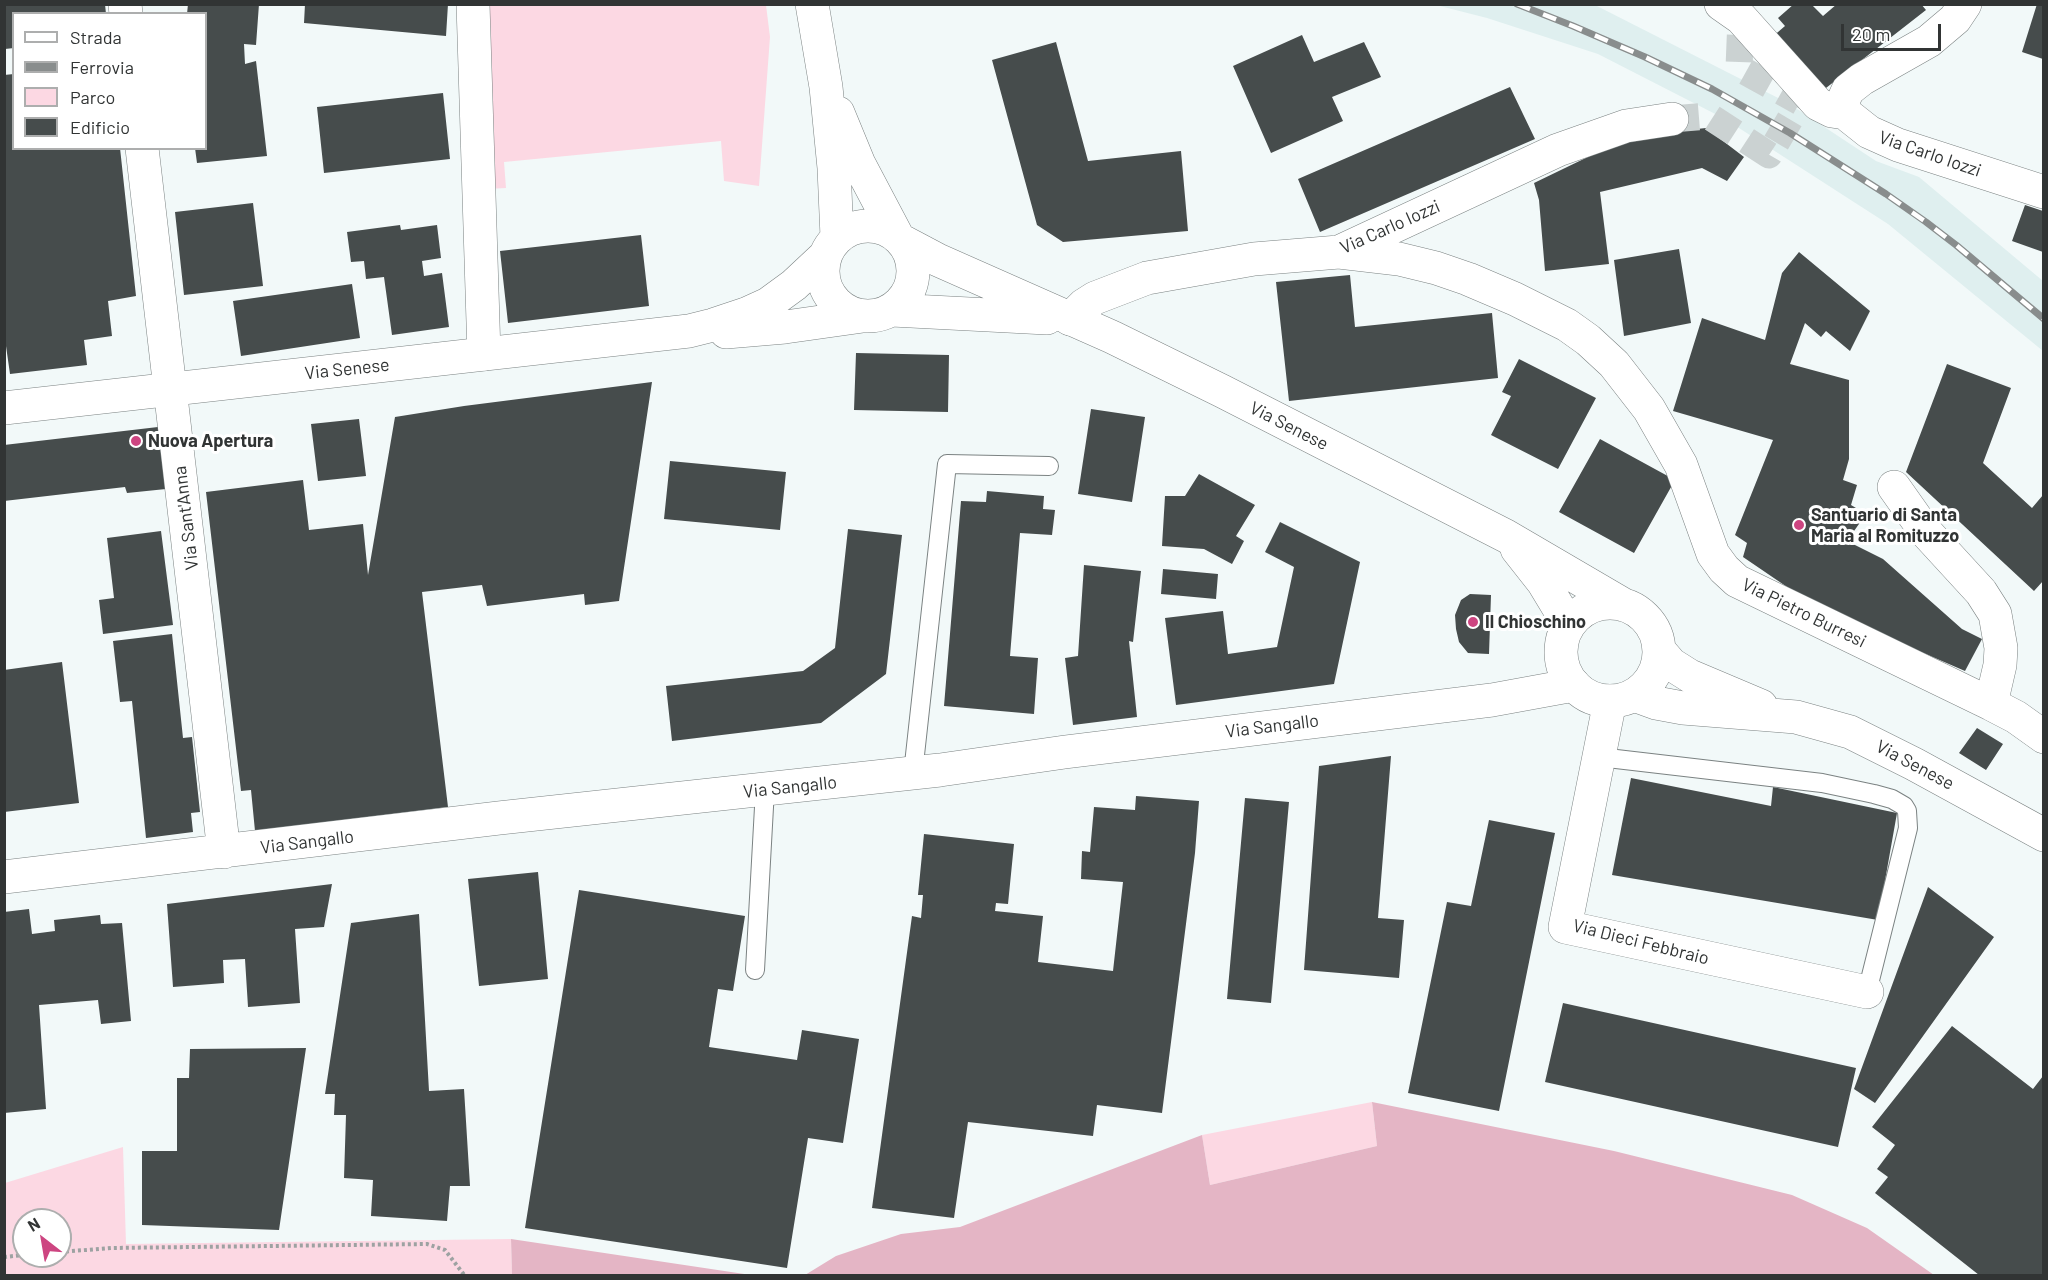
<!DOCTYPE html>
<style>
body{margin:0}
#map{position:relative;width:2048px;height:1280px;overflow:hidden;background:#f2f9f9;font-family:Barlow,sans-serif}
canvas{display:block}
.frame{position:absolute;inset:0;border:6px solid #313434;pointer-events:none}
.legend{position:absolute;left:12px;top:12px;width:195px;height:138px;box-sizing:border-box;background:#fff;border:2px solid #adaeae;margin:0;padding:8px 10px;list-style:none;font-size:18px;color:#313434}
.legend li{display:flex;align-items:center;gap:12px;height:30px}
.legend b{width:30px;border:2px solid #adaeae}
.north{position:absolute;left:12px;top:1208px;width:60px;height:60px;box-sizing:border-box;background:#fff;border:2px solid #adaeae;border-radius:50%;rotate:329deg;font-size:16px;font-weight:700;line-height:24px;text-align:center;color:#313434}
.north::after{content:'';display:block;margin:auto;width:21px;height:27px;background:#cd4581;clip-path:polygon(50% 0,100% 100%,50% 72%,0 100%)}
.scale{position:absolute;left:1841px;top:24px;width:100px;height:27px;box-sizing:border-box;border:3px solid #313434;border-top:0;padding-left:8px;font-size:18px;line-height:21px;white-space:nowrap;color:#313434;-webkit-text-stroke:4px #fff;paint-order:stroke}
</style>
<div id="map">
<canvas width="2048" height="1280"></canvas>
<div class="frame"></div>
<ul class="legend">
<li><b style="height:8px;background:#fff"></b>Strada</li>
<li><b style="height:8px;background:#898d8d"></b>Ferrovia</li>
<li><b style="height:16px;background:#fcd8e3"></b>Parco</li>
<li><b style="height:16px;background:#464c4c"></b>Edificio</li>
</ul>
<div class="north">N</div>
<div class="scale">20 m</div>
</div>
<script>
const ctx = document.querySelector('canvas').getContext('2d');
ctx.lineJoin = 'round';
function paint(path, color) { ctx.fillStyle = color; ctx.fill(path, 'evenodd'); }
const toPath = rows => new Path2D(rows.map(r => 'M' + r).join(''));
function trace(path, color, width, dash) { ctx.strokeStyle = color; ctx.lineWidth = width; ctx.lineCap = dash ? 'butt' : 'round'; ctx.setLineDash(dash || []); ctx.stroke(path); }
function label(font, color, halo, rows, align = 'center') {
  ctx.font = font + ' Barlow,sans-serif'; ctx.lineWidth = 6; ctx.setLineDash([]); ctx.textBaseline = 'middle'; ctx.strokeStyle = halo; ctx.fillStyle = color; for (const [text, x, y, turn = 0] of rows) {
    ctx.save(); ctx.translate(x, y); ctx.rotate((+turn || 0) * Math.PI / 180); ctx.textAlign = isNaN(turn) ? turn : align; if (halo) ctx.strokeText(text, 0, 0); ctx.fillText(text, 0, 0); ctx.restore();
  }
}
paint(toPath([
 [1436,5,1595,5,1788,103,1876,161,1919,177,2043,281,2043,351,1888,224,1725,119,1598,54,1487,18]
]), '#dfefef');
paint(toPath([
 [484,5,766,5,770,37,759,186,724,181,721,141,504,162,506,188,486,189],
 [1372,1102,1377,1146,1210,1185,1202,1135],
 [123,1147,126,1244,511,1239,512,1275,5,1276,5,1183],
 [24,1220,60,1220,60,1256,24,1256]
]), '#fcd8e3');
paint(toPath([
 [1372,1102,1614,1151,1792,1195,1867,1228,1934,1275,805,1275,836,1256,901,1234,960,1227,1202,1135,1210,1185,1377,1146],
 [511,1239,751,1275,512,1275]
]), '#e4b5c5');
paint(toPath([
 [5,4,105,4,106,14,14,14,14,48,5,49],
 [188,4,259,4,256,45,244,44,245,64,256,61,267,156,197,163,195,148,206,148,206,14,187,14],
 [305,4,448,4,446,36,304,23],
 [1794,4,1811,4,1823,16,1837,4,1921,4,1926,10,1817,95,1771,38,1785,26,1778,18],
 [2037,4,2043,4,2043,59,2022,52],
 [1302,35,1314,62,1364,42,1381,77,1332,97,1343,121,1271,153,1233,66],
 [1056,42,1088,161,1181,151,1188,231,1063,242,1037,225,992,60],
 [14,74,14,148,120,148,136,296,108,301,112,336,84,340,87,365,10,374,4,332,4,75],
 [1510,87,1535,139,1320,232,1298,179],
 [443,93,450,159,324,173,317,107],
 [1706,128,1744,157,1727,181,1702,168,1600,192,1609,264,1545,271,1539,200,1534,183,1594,154,1651,134],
 [253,203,263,286,184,295,175,212],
 [2025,205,2043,211,2043,252,2012,241],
 [400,225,401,230,437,225,441,258,422,261,424,276,442,273,449,327,392,335,384,277,366,279,364,261,351,262,347,232],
 [641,235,649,306,508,323,500,251],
 [1679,249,1691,323,1624,336,1614,260],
 [1799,252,1870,311,1850,351,1826,331,1821,337,1805,323,1790,364,1849,380,1849,459,1843,480,1857,485,1851,505,1866,514,1847,541,1883,559,1962,629,1982,639,1965,671,1815,606,1743,557,1747,543,1735,535,1773,440,1673,411,1702,318,1765,340,1782,273],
 [1350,275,1355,327,1492,313,1498,378,1289,401,1276,282],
 [352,284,360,338,241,356,233,301],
 [856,353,949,355,948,412,854,410],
 [1519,359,1596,398,1558,469,1491,435,1511,396,1502,392],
 [1947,364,2011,388,1983,463,2032,508,2043,495,2043,581,2034,591,1906,472],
 [652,382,619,601,585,605,584,594,487,606,482,585,422,592,448,807,255,831,251,790,241,791,206,492,303,480,309,530,363,524,368,575,395,417,464,406],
 [1091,409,1145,417,1132,502,1078,494],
 [359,419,366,476,318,481,311,424],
 [158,427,166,489,127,493,125,487,4,501,4,445],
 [1600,439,1675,480,1634,553,1559,512],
 [670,461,786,472,780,530,664,519],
 [1199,474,1255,505,1236,536,1244,541,1232,564,1204,549,1162,546,1165,496,1185,496],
 [987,491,1044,496,1043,509,1055,510,1052,535,1020,533,1010,656,1038,658,1034,714,944,706,961,501,986,502],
 [1280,522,1360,562,1334,684,1176,705,1165,618,1223,611,1228,654,1277,647,1294,567,1265,552],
 [848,529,902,535,886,674,821,723,672,741,666,686,803,671,835,648],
 [161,531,173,625,103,634,99,600,114,598,107,538],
 [1084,565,1141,571,1133,642,1129,641,1137,717,1073,725,1065,658,1078,656],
 [1163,569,1218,574,1216,599,1161,594],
 [1470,594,1491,595,1489,654,1468,653,1459,642,1456,629,1455,615,1461,600],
 [172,634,183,738,192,737,200,812,191,813,193,832,146,838,132,701,120,702,113,641],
 [62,662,79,803,4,812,4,670],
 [1977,728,2003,744,1986,770,1959,753],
 [1391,756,1378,918,1404,920,1399,978,1304,970,1319,766],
 [1631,778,1771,806,1773,787,1897,813,1878,920,1612,875],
 [1136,796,1199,801,1195,853,1162,1113,1097,1105,1093,1136,968,1122,954,1218,872,1208,912,916,921,918,923,895,918,895,924,834,1014,844,1008,904,996,903,995,911,1043,916,1038,962,1113,971,1123,882,1081,879,1082,851,1090,852,1094,807,1135,810],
 [1245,798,1289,802,1271,1003,1227,999],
 [1489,820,1555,833,1499,1111,1408,1093,1447,902,1471,906],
 [538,872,548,979,479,986,468,879],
 [332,884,324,927,295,929,300,1003,248,1007,245,959,223,960,224,983,173,987,167,904],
 [1928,887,1994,937,1875,1103,1854,1089],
 [579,890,745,916,733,991,718,989,709,1047,797,1060,802,1030,859,1039,843,1143,808,1138,787,1268,525,1228],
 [29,909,32,934,55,931,54,920,100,915,101,924,122,923,131,1021,101,1024,98,1000,39,1005,46,1109,4,1113,4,912],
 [419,914,429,1091,464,1089,470,1186,450,1186,447,1221,371,1216,373,1180,344,1178,346,1115,334,1115,335,1094,325,1094,351,923],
 [1563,1003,1856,1068,1838,1147,1545,1082],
 [1952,1026,2033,1089,2043,1076,2043,1275,1979,1275,1875,1193,1888,1177,1877,1169,1895,1145,1872,1127],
 [306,1048,279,1230,142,1225,142,1151,177,1151,177,1078,189,1078,190,1049]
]), '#464c4c');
trace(toPath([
 [1672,119,1709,116,1769,155,1800,102,1739,68,1741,18]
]), '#cbd2d2', 27, [27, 14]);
const service = toPath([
 [1599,757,1822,783,1874,794,1892,799,1904,806,1907,811,1908,828,1867,992],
 [913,773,947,464,1049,466],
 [755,970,765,789]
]);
const minor = toPath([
 [125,4,126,14],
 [473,4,484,354],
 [1721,4,1741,18,1818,104,1832,111,1845,113,1869,132,1898,145,2044,192],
 [1845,113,1842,107,1843,101,1848,90,1862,79,1929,41,1955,19,1965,4],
 [142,148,224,852],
 [1339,252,1399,259,1436,268,1468,279,1515,299,1567,325,1588,340,1614,364,1649,409,1681,465,1713,554,1724,569,1737,581,1991,704,2016,717,2044,737],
 [1070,319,1084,305,1095,298,1147,278,1254,259,1339,252,1558,150,1626,126,1672,119],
 [1894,487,1925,531,1981,592,1995,614,2001,648,2000,665,1991,704],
 [1610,701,1565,927,1867,992],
 [4,877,499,818,940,770,1065,752,1492,700,1574,685]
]);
const secondary = toPath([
 [812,4,826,87,834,168,837,237],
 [838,113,859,164,897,236],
 '823 271a45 45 0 1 1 90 0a45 45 0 1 1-90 0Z',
 [904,242,938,260,1112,337,1222,391,1506,536,1624,605],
 [892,310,1047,318],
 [726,332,785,327,863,316],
 [4,408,689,331,713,325,746,314,768,304,794,285,825,256],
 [1517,549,1543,582,1569,625],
 '1561 652a49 49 0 1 1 98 0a49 49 0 1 1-98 0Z',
 [1659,650,1671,664,1690,676,1761,706],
 [1634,695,1656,703,1683,708,1796,717,1850,732,1914,764,2044,835]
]);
trace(service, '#7b8282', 20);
trace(minor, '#7b8282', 34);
trace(secondary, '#7b8282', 34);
trace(toPath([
 [60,1252,111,1248,427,1244,445,1250,465,1276],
 [4,1257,24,1255]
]), '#9da2a2', 4, [3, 3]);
trace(service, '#fff', 18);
trace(minor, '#fff', 33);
trace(secondary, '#fff', 33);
const rail = toPath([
 [1517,4,1573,26,1645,57,1712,89,1790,133,1886,194,1926,222,1956,245,2044,319]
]);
trace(rail, '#898d8d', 7);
trace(rail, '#fff', 4.5, [14]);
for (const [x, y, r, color] of [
 [136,441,6,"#cd4581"],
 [1799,525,6,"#cd4581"],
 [1473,622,6,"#cd4581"]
]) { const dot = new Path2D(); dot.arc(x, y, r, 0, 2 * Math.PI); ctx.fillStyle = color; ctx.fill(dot); trace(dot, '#fff', 2); }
label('18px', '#313434', '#fff', [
 ["Via Carlo Iozzi",1930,154,19],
 ["Via Carlo Iozzi",1390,227,-24],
 ["Via Senese",347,369,-6],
 ["Via Senese",1289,426,27],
 ["Via Sant'Anna",186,518,-97],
 ["Via Pietro Burresi",1804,613,26],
 ["Via Sangallo",1272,726,-7],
 ["Via Senese",1915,765,28],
 ["Via Sangallo",790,787,-6],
 ["Via Sangallo",307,842,-7],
 ["Via Dieci Febbraio",1641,942,14]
]);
label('bold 18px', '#313434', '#fff', [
 ["Nuova Apertura",148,441],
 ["Santuario di Santa",1811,515],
 ["Maria al Romituzzo",1811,536],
 ["Il Chioschino",1485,622]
], 'left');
</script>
